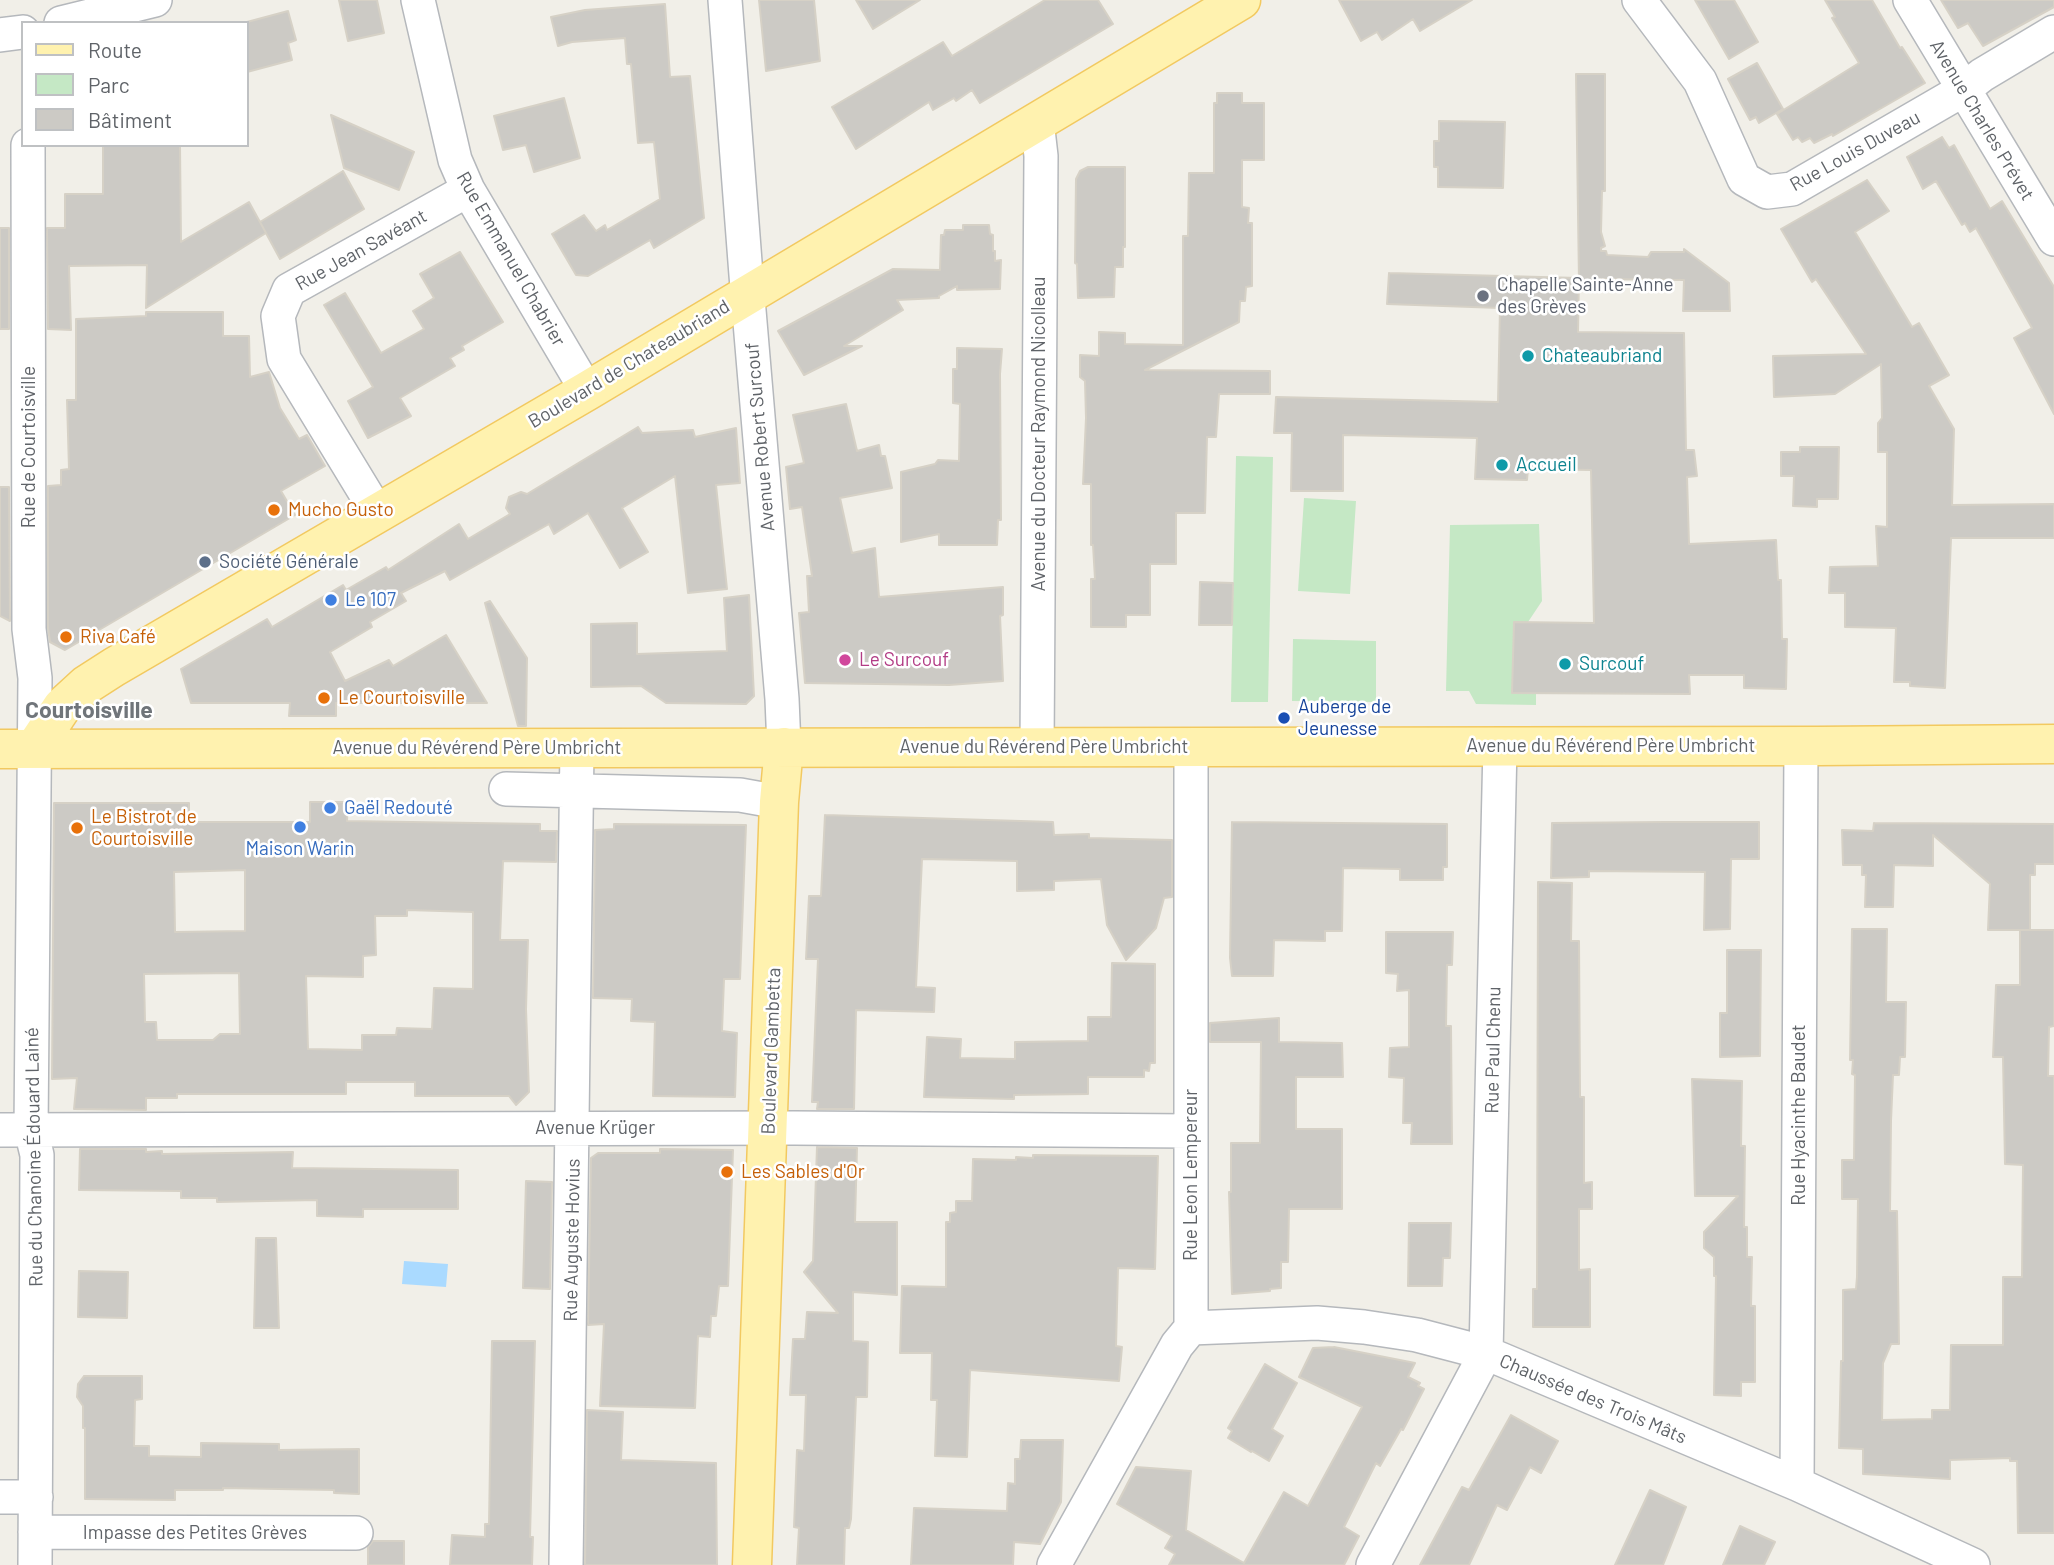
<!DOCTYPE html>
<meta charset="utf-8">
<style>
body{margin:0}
#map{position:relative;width:2054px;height:1565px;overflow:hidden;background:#f1efe8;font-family:Barlow,sans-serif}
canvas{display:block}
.legend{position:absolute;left:21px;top:21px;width:228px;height:126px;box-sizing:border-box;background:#fff;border:2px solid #bfc1c3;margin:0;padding:9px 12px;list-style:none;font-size:21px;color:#5f6368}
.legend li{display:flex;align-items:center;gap:14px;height:35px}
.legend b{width:35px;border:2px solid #bfc1c3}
</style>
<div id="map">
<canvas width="2054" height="1565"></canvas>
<ul class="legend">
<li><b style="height:9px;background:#fff2af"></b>Route</li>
<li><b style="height:19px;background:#c5e8c5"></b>Parc</li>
<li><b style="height:19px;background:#cccac5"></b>Bâtiment</li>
</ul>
</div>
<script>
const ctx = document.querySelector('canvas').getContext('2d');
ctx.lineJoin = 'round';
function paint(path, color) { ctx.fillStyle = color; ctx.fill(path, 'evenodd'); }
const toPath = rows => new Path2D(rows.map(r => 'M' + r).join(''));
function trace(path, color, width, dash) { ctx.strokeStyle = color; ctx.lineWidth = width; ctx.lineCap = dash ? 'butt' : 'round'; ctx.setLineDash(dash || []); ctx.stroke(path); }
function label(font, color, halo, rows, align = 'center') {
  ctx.font = font + ' Barlow,sans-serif'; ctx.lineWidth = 5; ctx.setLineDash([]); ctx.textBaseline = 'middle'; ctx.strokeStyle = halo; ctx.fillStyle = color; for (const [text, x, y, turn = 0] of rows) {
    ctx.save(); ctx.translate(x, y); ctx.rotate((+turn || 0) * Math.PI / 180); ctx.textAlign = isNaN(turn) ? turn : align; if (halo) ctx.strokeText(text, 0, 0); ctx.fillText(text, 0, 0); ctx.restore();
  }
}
paint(toPath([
 [1236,456,1273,457,1268,702,1231,702],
 [1304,498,1356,501,1350,594,1298,591],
 [1539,524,1542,601,1528,622,1514,622,1512,693,1536,694,1536,705,1476,704,1469,691,1446,691,1450,525],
 [1293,639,1376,641,1376,702,1292,701]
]), '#c5e8c5');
paint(toPath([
 [404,1261,448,1264,446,1287,402,1284]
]), '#aadaff');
const building = toPath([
 [339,0,377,0,384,33,348,41,339,0],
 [759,0,814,0,820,61,766,71,759,0],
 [856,0,920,0,873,29,856,0],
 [1045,0,1098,0,1113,24,980,103,972,90,956,101,954,98,933,110,929,102,856,149,832,107,943,42,952,56,1045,0],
 [1339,0,1472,0,1420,31,1413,19,1382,40,1377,32,1361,41,1339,0],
 [1695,0,1734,0,1758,42,1729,59,1695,0],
 [1825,0,1872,0,1900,48,1902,47,1925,83,1833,136,1832,134,1814,143,1810,138,1802,142,1798,137,1793,140,1777,114,1859,63,1832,18,1835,17,1825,0],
 [1941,0,2054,0,2054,7,1983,46,1968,23,1958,28,1941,0],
 [665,4,670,77,690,76,704,218,654,248,650,240,588,276,576,275,552,234,584,215,596,231,605,225,607,230,660,199,654,142,638,143,631,64,627,64,625,38,572,42,558,46,551,17,585,10,665,4],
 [288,11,296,40,288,43,292,60,247,72,247,22,288,11],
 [1757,63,1783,109,1759,123,1756,117,1750,120,1728,79,1757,63],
 [1576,74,1605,74,1605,191,1602,191,1601,232,1605,246,1601,248,1601,251,1606,251,1607,255,1648,257,1651,252,1684,252,1684,249,1729,283,1730,311,1683,311,1684,280,1601,279,1601,282,1579,282,1576,74],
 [1217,93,1242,93,1242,103,1264,103,1264,160,1242,160,1242,207,1249,208,1248,223,1252,223,1252,286,1246,287,1245,301,1240,301,1239,322,1145,370,1270,371,1270,394,1219,394,1216,437,1207,437,1205,513,1176,513,1176,564,1150,564,1150,615,1126,615,1126,627,1091,627,1091,579,1095,579,1093,545,1091,545,1091,484,1083,484,1086,418,1085,381,1080,377,1080,355,1099,356,1099,332,1125,333,1125,344,1183,345,1183,236,1188,236,1189,173,1214,173,1214,103,1217,103,1217,93],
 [564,98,580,158,534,172,526,145,503,150,494,116,564,98],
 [331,115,414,152,399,190,344,168,331,115],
 [1439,121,1505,122,1503,188,1438,187,1438,167,1434,167,1434,141,1439,141,1439,121],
 [1942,137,1949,148,1954,145,1990,209,2002,201,2054,287,2054,414,2014,338,2032,328,1994,260,1976,228,1970,232,1965,223,1962,225,1936,181,1923,189,1907,157,1942,137],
 [103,145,180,145,181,242,249,202,266,233,146,308,147,265,69,266,71,330,48,329,47,228,65,228,65,194,103,194,103,145],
 [1088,167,1125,167,1125,247,1123,247,1123,267,1115,267,1114,297,1078,298,1077,264,1075,263,1076,179,1080,171,1088,167],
 [343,171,364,209,280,259,260,222,343,171],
 [1867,180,1889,211,1855,232,1912,327,1919,323,1949,375,1929,386,1954,429,1952,505,2054,504,2054,538,1951,538,1945,688,1910,686,1910,682,1894,682,1896,628,1845,627,1845,593,1829,593,1830,567,1878,566,1876,526,1887,527,1887,452,1878,452,1878,423,1882,418,1881,364,1835,394,1774,397,1773,356,1866,354,1816,279,1812,282,1781,229,1867,180],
 [963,225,989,225,990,234,993,235,993,251,995,251,995,261,1001,260,1000,289,957,290,957,286,939,296,939,298,897,300,903,310,844,346,862,346,804,375,778,331,893,269,940,270,941,235,944,235,945,230,963,230,963,225],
 [0,228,9,228,9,329,0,329,0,228],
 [460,252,503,322,462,346,464,350,450,358,455,366,400,398,411,416,368,438,348,401,373,387,324,305,345,293,381,353,424,329,413,311,434,298,420,274,460,252],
 [1389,273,1579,278,1578,332,1684,333,1686,450,1694,450,1697,476,1687,477,1689,544,1776,540,1778,580,1781,580,1782,639,1787,639,1786,689,1744,688,1744,675,1689,675,1690,694,1512,693,1514,622,1594,623,1591,470,1528,469,1527,480,1475,479,1477,438,1343,435,1343,491,1291,491,1292,433,1274,433,1276,397,1498,402,1500,308,1387,304,1389,273],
 [146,312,223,312,223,336,249,336,250,377,269,372,280,408,299,439,307,435,325,466,281,491,295,515,65,650,50,642,48,628,48,486,61,485,61,470,69,469,67,400,76,400,76,319,146,316,146,312],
 [957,348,1002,349,1000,374,1001,520,998,520,997,545,939,545,939,534,901,542,901,472,935,464,938,460,959,461,960,404,953,403,953,369,957,369,957,348],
 [846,404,857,451,879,445,881,456,885,456,892,488,840,498,852,553,875,548,879,597,1003,587,1003,615,1000,616,1003,681,949,685,805,683,799,613,809,612,807,576,812,576,802,507,790,509,786,467,804,463,793,415,846,404],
 [638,427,642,433,693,430,695,437,736,428,740,483,716,485,727,589,688,593,675,476,622,508,648,552,620,568,588,513,554,534,549,524,450,580,445,571,401,593,406,601,370,622,372,627,330,652,345,681,389,660,393,666,446,635,487,703,336,703,336,716,289,716,290,703,191,703,181,669,267,619,272,627,343,585,346,590,386,567,388,570,459,524,468,539,510,514,506,508,509,497,521,492,527,494,638,427],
 [1800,447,1839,447,1838,499,1817,499,1817,507,1793,506,1794,476,1781,476,1781,452,1800,452,1800,447],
 [0,487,9,487,10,621,0,616,0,487],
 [1200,582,1233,583,1232,625,1199,625,1200,582],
 [749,595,754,696,746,704,666,703,641,686,591,687,591,624,637,623,637,654,727,651,724,598,749,595],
 [490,601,527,658,526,726,518,726,485,603,490,601],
 [310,802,348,802,347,821,540,824,540,831,557,831,556,862,503,861,500,940,528,940,526,1009,529,1092,516,1105,509,1096,415,1096,415,1082,346,1082,346,1094,177,1094,177,1098,146,1098,146,1110,74,1109,77,1078,52,1079,54,803,189,803,189,822,310,822,310,802],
 [245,870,245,931,175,932,174,872,245,870],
 [407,910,473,912,473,989,434,988,432,1029,397,1028,396,1035,362,1035,362,1050,308,1049,306,976,363,977,363,956,376,955,375,916,407,916,407,910],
 [239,973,240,1034,220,1034,213,1040,157,1040,156,1022,145,1022,144,974,239,973],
 [825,815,1053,822,1054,835,1089,834,1089,838,1172,840,1172,897,1164,898,1156,928,1126,960,1107,925,1101,879,1054,881,1054,890,1017,891,1017,861,922,859,916,987,935,988,934,1012,856,1010,854,1109,817,1109,818,1102,812,1102,818,959,806,959,809,896,821,896,825,815],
 [1232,822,1447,824,1447,867,1443,867,1443,880,1400,880,1400,869,1343,868,1342,931,1325,931,1325,941,1274,940,1273,976,1232,976,1230,958,1232,822],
 [1665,822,1759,822,1759,859,1731,859,1730,929,1704,930,1705,872,1589,871,1589,877,1551,878,1552,823,1665,822],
 [1874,823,2054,824,2054,864,2035,864,2035,875,2030,875,2030,930,1988,930,1990,884,1933,835,1933,866,1894,865,1893,907,1865,907,1866,875,1862,875,1862,865,1843,865,1842,830,1873,831,1874,823],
 [614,824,746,825,740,979,724,979,722,1031,737,1033,735,1097,653,1096,655,1022,631,1021,632,999,593,998,595,830,614,829,614,824],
 [1538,882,1572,883,1571,941,1579,941,1580,1097,1584,1097,1584,1183,1592,1182,1592,1209,1579,1209,1579,1270,1590,1269,1590,1327,1533,1327,1533,1289,1537,1289,1538,882],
 [1852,929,1887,929,1886,1002,1906,1002,1905,1057,1900,1057,1899,1075,1893,1075,1891,1121,1890,1211,1897,1211,1899,1344,1891,1344,1883,1363,1882,1420,1932,1419,1932,1410,1950,1410,1951,1345,2003,1345,2003,1277,2022,1277,2023,1165,2005,1164,2003,1057,1993,1057,1996,985,2020,985,2020,930,2054,930,2054,1026,2049,1027,2048,1076,2054,1076,2054,1533,2018,1533,2017,1461,2010,1461,2010,1458,1950,1460,1950,1479,1863,1474,1863,1449,1839,1448,1841,1361,1843,1361,1843,1290,1856,1289,1857,1277,1858,1199,1842,1199,1842,1160,1854,1160,1855,1075,1852,1074,1853,1060,1850,1060,1852,929],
 [1386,932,1453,932,1452,965,1447,965,1446,1026,1451,1026,1452,1144,1411,1144,1412,1123,1403,1123,1404,1078,1389,1077,1390,1048,1409,1047,1409,990,1397,991,1398,974,1386,973,1386,932],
 [1727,950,1761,950,1760,1056,1720,1057,1720,1013,1727,1013,1727,950],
 [1112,963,1155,964,1155,1063,1150,1063,1149,1071,1144,1070,1144,1077,1088,1077,1088,1094,1014,1095,1014,1099,924,1097,927,1037,961,1039,960,1058,1015,1059,1015,1042,1088,1041,1088,1017,1111,1017,1112,963],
 [1279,1018,1279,1042,1342,1043,1343,1077,1296,1077,1296,1129,1342,1129,1342,1209,1289,1209,1288,1262,1281,1262,1281,1288,1270,1289,1270,1291,1232,1294,1229,1192,1231,1192,1231,1143,1260,1143,1261,1042,1210,1042,1210,1023,1279,1018],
 [1692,1079,1742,1081,1741,1146,1745,1146,1744,1227,1747,1227,1747,1257,1752,1257,1751,1306,1755,1306,1755,1382,1741,1382,1741,1396,1714,1395,1716,1276,1714,1276,1714,1257,1704,1248,1704,1232,1738,1196,1695,1196,1692,1079],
 [817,1147,857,1148,855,1222,897,1222,897,1295,853,1292,853,1341,868,1342,867,1397,856,1397,851,1519,849,1528,845,1528,844,1565,797,1565,799,1528,794,1527,797,1450,804,1451,806,1395,790,1395,793,1339,805,1339,807,1312,838,1313,804,1272,813,1261,817,1147],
 [80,1149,146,1149,146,1152,162,1151,162,1154,293,1152,292,1168,458,1170,458,1209,363,1209,363,1217,317,1216,317,1200,217,1202,217,1198,181,1198,181,1191,79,1190,80,1149],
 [660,1149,733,1150,728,1286,719,1286,716,1316,711,1316,710,1337,698,1336,695,1408,600,1406,604,1324,588,1325,591,1158,598,1153,660,1153,660,1149],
 [1033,1155,1158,1156,1155,1269,1118,1268,1116,1346,1122,1347,1119,1381,970,1370,967,1457,935,1456,937,1400,931,1400,932,1353,900,1353,902,1286,946,1287,946,1222,950,1222,950,1213,956,1212,956,1201,972,1201,973,1159,1016,1160,1016,1157,1033,1158,1033,1155],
 [526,1181,552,1182,550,1289,523,1288,526,1181],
 [1409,1223,1451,1223,1450,1258,1443,1258,1442,1286,1408,1286,1409,1223],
 [256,1238,276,1238,279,1328,254,1328,256,1238],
 [79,1271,128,1272,127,1318,78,1317,79,1271],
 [492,1341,535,1341,530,1537,533,1537,532,1565,450,1565,452,1535,485,1537,485,1524,489,1524,492,1341],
 [1334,1347,1415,1363,1408,1377,1420,1383,1418,1386,1424,1389,1403,1430,1401,1429,1380,1466,1376,1463,1344,1527,1359,1536,1344,1565,1169,1565,1175,1554,1165,1548,1172,1536,1117,1504,1136,1467,1191,1471,1186,1530,1244,1563,1284,1492,1308,1506,1362,1407,1299,1377,1313,1348,1334,1347],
 [1265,1364,1297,1383,1272,1429,1283,1436,1269,1461,1252,1451,1251,1452,1228,1438,1232,1431,1228,1428,1265,1364],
 [84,1376,142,1376,142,1399,135,1400,134,1446,149,1446,149,1456,201,1457,201,1443,279,1444,279,1450,359,1449,359,1494,334,1493,334,1490,223,1488,223,1490,175,1490,175,1500,85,1499,85,1428,83,1428,83,1406,77,1397,78,1384,84,1376],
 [587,1410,623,1412,621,1460,716,1463,717,1565,585,1565,587,1410],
 [1511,1415,1558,1441,1541,1473,1530,1467,1507,1510,1497,1505,1469,1565,1420,1565,1462,1487,1469,1490,1511,1415],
 [1021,1440,1063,1440,1061,1502,1040,1544,1014,1542,1013,1565,911,1565,914,1508,1007,1511,1008,1483,1015,1484,1015,1459,1020,1459,1021,1440],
 [1650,1490,1686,1507,1663,1565,1615,1565,1650,1490],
 [1740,1526,1775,1542,1764,1565,1723,1565,1740,1526],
 [373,1541,404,1541,404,1565,368,1565,368,1547,373,1541]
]);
paint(building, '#cccac5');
trace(building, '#d6d1c6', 2);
const minor = toPath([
 [418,0,455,160,468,190,587,391],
 [725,0,746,275,782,699,784,747],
 [1639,0,1700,81,1744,179,1767,192,1792,189,1963,90,1982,75,2054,32],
 [1910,0,2054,239],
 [61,23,155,0],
 [0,35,23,32],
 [1037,121,1041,156,1037,747],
 [28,145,29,629,35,678,31,1130,37,1155,35,1565],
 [377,512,284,359,278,316,289,290,468,190],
 [506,789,740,795,779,802],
 [0,1130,794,1128,1190,1131],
 [1191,1328,1317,1323,1364,1327,1417,1335,1486,1353,1797,1484,1973,1565],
 [1797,1484,1801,746],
 [0,1497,36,1497],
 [35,1532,356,1533],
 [566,1565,577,748],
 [1054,1565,1177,1345,1191,1328,1191,747],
 [1373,1565,1486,1353,1500,746]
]);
const major = toPath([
 [0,749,1818,746,2054,744],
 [34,749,62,707,86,685,114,667,587,391,1241,0],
 [752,1565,779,802,784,747]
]);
trace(minor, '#b5b8bc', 36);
trace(major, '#f2c960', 41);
trace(minor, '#fff', 33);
trace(major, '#fff2af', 38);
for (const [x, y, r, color] of [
 [1483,296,7,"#6b7280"],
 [1528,356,7,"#0f9aa8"],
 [1502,465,7,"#0f9aa8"],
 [274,510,7,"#e8710a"],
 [205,562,7,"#5c6f8a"],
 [331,600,7,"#3f7fe0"],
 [66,637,7,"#e8710a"],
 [845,660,7,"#d1479c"],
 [1565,664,7,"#0f9aa8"],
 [324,698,7,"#e8710a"],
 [1284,718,7,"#1a4fb4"],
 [330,808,7,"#3f7fe0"],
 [300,827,7,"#3f7fe0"],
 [77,828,7,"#e8710a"],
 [727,1172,7,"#e8710a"]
]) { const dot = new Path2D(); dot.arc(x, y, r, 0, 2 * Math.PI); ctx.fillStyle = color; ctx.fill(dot); trace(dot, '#fff', 2.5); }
label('19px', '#5f6368', '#fff', [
 ["Avenue Charles Prévet",1982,120,59],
 ["Rue Louis Duveau",1855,151,-29],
 ["Rue Jean Savéant",361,250,-29],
 ["Rue Emmanuel Chabrier",511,259,60],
 ["Boulevard de Chateaubriand",629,364,-31],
 ["Avenue du Docteur Raymond Nicolleau",1039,434,-90],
 ["Avenue Robert Surcouf",760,437,-95],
 ["Rue de Courtoisville",29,447,-90],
 ["Avenue du Révérend Père Umbricht",1611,746],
 ["Avenue du Révérend Père Umbricht",1044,747],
 ["Avenue du Révérend Père Umbricht",477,748],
 ["Rue Paul Chenu",1493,1050,-89],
 ["Boulevard Gambetta",771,1051,-88],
 ["Rue Hyacinthe Baudet",1799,1115,-90],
 ["Avenue Krüger",595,1128],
 ["Rue du Chanoine Édouard Lainé",34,1157,-91],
 ["Rue Leon Lempereur",1191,1175,-90],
 ["Rue Auguste Hovius",572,1240,-89],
 ["Chaussée des Trois Mâts",1593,1399,23],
 ["Impasse des Petites Grèves",195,1533]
]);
label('19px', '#5b616d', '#fff', [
 ["Chapelle Sainte-Anne",1497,285],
 ["des Grèves",1497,307]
], 'left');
label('19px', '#0d838f', '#fff', [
 ["Chateaubriand",1542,356],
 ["Accueil",1516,465],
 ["Surcouf",1579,664]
], 'left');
label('19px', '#c56008', '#fff', [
 ["Mucho Gusto",288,510],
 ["Riva Café",80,637],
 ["Le Courtoisville",338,698],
 ["Le Bistrot de",91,817],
 ["Courtoisville",91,839],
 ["Les Sables d'Or",741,1172]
], 'left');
label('19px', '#4e5e75', '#fff', [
 ["Société Générale",219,562]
], 'left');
label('19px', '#366cbe', '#fff', [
 ["Le 107",345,600],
 ["Gaël Redouté",344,808],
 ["Maison Warin",300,849,"center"]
], 'left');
label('19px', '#b23c85', '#fff', [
 ["Le Surcouf",859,660]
], 'left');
label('19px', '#164399', '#fff', [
 ["Auberge de",1298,707],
 ["Jeunesse",1298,729]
], 'left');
label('bold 23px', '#70757a', '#fff', [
 ["Courtoisville",89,710]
]);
</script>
